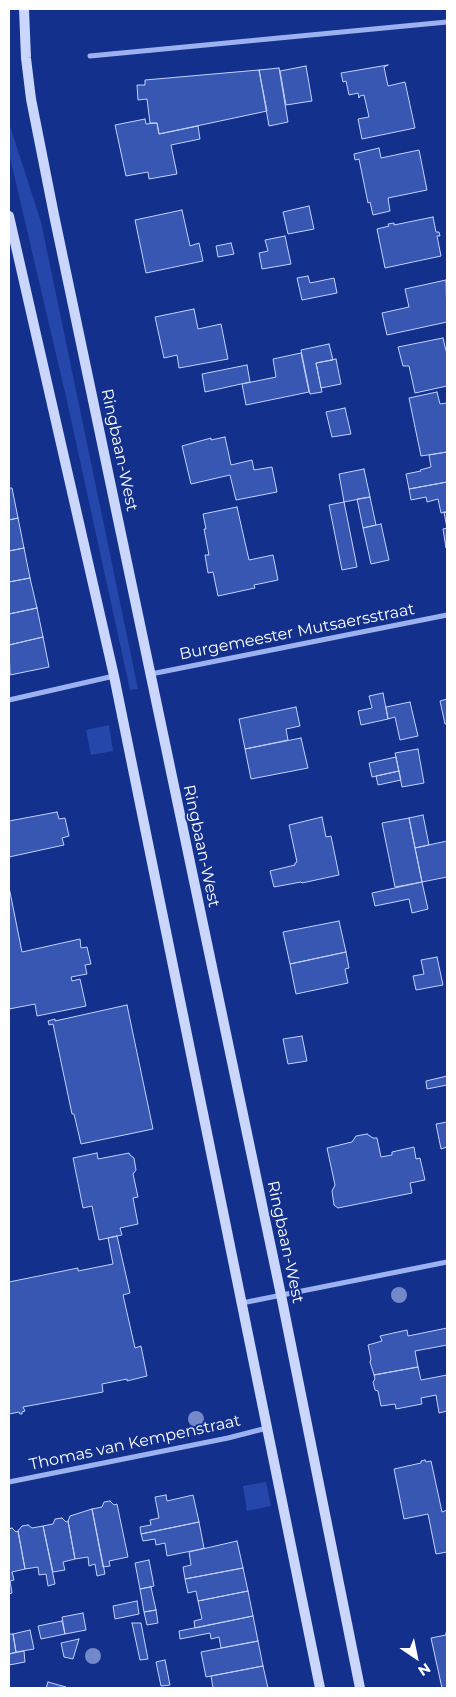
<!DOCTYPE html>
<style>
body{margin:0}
#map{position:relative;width:456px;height:1697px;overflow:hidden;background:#13308c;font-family:Montserrat,sans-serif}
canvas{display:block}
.frame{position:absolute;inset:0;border:10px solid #fff;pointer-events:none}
.north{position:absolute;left:391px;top:1632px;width:50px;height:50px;-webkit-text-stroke:4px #13308c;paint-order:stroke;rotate:146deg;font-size:14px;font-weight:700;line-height:20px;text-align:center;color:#fff}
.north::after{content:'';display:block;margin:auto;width:18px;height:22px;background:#fff;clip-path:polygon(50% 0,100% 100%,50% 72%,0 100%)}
</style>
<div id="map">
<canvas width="456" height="1697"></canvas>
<div class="frame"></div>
<div class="north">N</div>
</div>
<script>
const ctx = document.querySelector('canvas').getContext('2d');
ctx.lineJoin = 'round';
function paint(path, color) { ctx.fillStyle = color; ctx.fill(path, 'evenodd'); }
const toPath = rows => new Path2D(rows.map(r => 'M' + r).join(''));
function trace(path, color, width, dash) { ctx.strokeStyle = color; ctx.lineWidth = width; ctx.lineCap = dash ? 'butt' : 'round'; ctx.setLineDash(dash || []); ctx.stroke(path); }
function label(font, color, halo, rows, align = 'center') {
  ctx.font = font + ' Montserrat,sans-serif'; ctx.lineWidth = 4; ctx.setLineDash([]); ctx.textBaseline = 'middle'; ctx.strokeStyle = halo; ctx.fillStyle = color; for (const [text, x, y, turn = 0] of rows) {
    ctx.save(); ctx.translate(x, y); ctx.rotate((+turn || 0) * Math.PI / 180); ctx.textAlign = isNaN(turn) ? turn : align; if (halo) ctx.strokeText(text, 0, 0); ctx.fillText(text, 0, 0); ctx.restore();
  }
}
paint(toPath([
 [9,123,41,222,138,689,130,690,67,401,9,153],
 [109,725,113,751,91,755,86,730],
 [266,1482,271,1506,247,1511,243,1486]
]), '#2547ab');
const building = toPath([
 [388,65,384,67,388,86,405,82,415,128,362,139,358,119,369,117,364,95,360,96,359,98,358,93,349,95,346,81,343,82,341,73,388,65],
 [306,66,312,101,286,105,280,71,306,66],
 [279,68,288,122,269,126,259,70,279,68],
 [259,70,267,111,159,134,157,123,150,123,147,99,138,100,137,85,145,85,145,80,259,70],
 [145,119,146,124,157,123,159,134,198,126,200,139,171,145,177,174,149,179,148,172,126,176,115,125,145,119],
 [379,148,381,158,419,150,427,190,388,198,390,211,373,215,370,202,368,203,359,159,355,160,354,154,379,148],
 [309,206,314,229,288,234,283,212,309,206],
 [182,210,190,246,199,243,203,261,146,273,135,220,182,210],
 [433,217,436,232,439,232,440,236,437,236,441,256,385,268,377,229,389,226,388,224,394,223,394,225,433,217],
 [285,236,291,264,262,269,259,253,268,251,265,240,285,236],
 [231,243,234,254,218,257,216,246,231,243],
 [308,276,310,283,334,278,337,293,302,300,297,278,308,276],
 [446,280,447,322,387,335,382,313,409,307,405,289,446,280],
 [194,309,198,329,221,324,228,359,179,368,177,355,164,358,155,317,194,309],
 [443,338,446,351,447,351,447,386,415,393,409,366,403,366,398,347,443,338],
 [329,344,333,360,316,363,322,392,310,394,301,350,329,344],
 [301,353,309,392,246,405,242,384,276,377,273,359,301,353],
 [336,359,341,384,321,388,316,363,336,359],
 [247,365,250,382,205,392,202,374,247,365],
 [437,392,440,404,447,403,447,452,421,456,409,398,437,392],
 [345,408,351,434,332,437,326,412,345,408],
 [225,437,231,465,252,460,254,470,272,467,277,492,236,500,230,475,191,484,182,446,211,438,211,440,225,437],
 [447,452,447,482,409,489,406,474,421,471,420,470,431,467,429,455,447,452],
 [364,469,370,497,344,502,339,474,364,469],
 [447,482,447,512,441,513,438,499,427,502,426,497,411,500,409,489,447,482],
 [9,488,12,488,18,518,9,520,9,488],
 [370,497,376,525,363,528,357,499,370,497],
 [344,502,357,567,342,570,329,505,344,502],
 [237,507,249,560,273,555,278,580,254,585,255,588,218,596,213,572,208,573,205,555,209,555,204,529,206,529,203,514,237,507],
 [444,512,447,512,446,548,443,529,447,528,444,512],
 [18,518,24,548,9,551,9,520,18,518],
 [381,524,389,560,371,564,363,528,381,524],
 [24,548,30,578,9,582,9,551,24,548],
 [30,578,37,608,9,614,9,582,30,578],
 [37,608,43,637,9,645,9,614,37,608],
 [43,637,49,667,10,675,9,645,43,637],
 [383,693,388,719,361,725,358,711,372,708,369,696,383,693],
 [447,699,447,724,445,724,440,701,447,699],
 [410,702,418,736,400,740,395,717,388,719,386,707,410,702],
 [296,707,300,726,286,729,288,740,245,749,239,719,296,707],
 [301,738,308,768,251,779,245,749,301,738],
 [418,749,424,783,402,787,395,753,418,749],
 [396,757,399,771,372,777,369,763,396,757],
 [399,771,401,780,378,785,376,776,399,771],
 [57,812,59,819,65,818,69,836,62,838,64,845,9,857,9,821,57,812],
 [423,815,429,845,415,848,409,818,423,815],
 [322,817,326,837,331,836,339,875,302,883,301,882,274,887,270,871,295,865,295,863,297,862,289,825,322,817],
 [409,818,422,882,395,887,382,823,409,818],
 [447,841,447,877,422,882,415,848,447,841],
 [422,882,428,909,412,913,409,899,375,906,372,893,422,882],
 [9,887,22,952,80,939,81,948,87,947,91,964,85,965,87,974,71,977,72,981,80,979,86,1006,37,1016,35,1004,9,1009,9,887],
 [339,921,346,952,290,964,283,932,339,921],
 [346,952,349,968,345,969,348,983,296,994,290,964,346,952],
 [437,957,443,985,416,990,413,976,424,974,421,960,437,957],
 [127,1005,153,1129,81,1144,74,1114,72,1114,53,1024,49,1025,48,1021,55,1019,55,1021,127,1005],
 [302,1036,307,1061,288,1064,283,1039,302,1036],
 [447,1076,447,1085,427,1089,426,1081,447,1076],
 [447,1122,447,1147,441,1149,436,1124,447,1122],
 [367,1134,373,1138,377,1138,381,1157,392,1155,392,1152,414,1147,416,1159,420,1158,425,1180,410,1183,412,1193,338,1208,334,1205,332,1191,335,1185,327,1148,352,1142,356,1136,367,1134],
 [97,1153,98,1159,129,1153,130,1155,134,1158,136,1170,133,1174,138,1197,133,1198,138,1224,120,1228,122,1235,99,1240,92,1206,83,1208,73,1158,97,1153],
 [117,1236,130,1293,123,1295,135,1348,141,1346,147,1376,127,1381,127,1379,102,1384,103,1392,23,1407,25,1411,22,1412,22,1414,20,1414,19,1412,9,1414,9,1282,78,1268,78,1271,113,1264,108,1238,117,1236],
 [447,1328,447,1345,415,1351,418,1367,374,1375,370,1362,371,1359,368,1345,382,1341,380,1336,407,1330,408,1336,447,1328],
 [418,1367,421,1380,447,1375,447,1411,439,1413,436,1395,421,1398,422,1404,396,1409,395,1404,381,1406,378,1391,375,1390,373,1382,375,1379,374,1375,418,1367],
 [425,1460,426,1462,431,1461,442,1512,447,1510,447,1552,436,1554,428,1514,404,1519,394,1469,421,1463,421,1461,425,1460],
 [166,1495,167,1501,193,1495,199,1522,141,1534,140,1527,151,1525,150,1520,159,1518,155,1497,166,1495],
 [110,1501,114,1505,117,1504,128,1557,109,1561,110,1566,103,1567,92,1509,102,1507,104,1502,110,1501],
 [92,1509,105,1574,97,1576,95,1564,89,1566,88,1557,75,1559,68,1521,70,1516,92,1509],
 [62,1518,66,1522,68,1521,75,1559,63,1562,65,1570,53,1572,43,1526,53,1524,55,1519,62,1518],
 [199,1522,204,1548,201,1549,167,1556,165,1543,156,1545,155,1539,143,1541,141,1534,199,1522],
 [28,1525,32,1528,43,1526,55,1584,48,1586,46,1574,39,1575,38,1567,25,1569,18,1531,22,1526,28,1525],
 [12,1528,16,1532,18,1531,25,1569,12,1572,14,1580,10,1581,12,1593,9,1594,9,1529,12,1528],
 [237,1541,243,1568,185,1579,183,1567,191,1565,189,1552,237,1541],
 [149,1560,154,1586,140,1589,135,1563,149,1560],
 [243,1568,248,1591,198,1601,196,1591,188,1593,185,1579,243,1568],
 [151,1587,156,1610,144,1612,140,1589,151,1587],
 [248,1591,253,1616,195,1628,194,1621,202,1619,198,1601,248,1591],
 [137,1601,139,1614,115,1619,113,1606,137,1601],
 [156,1610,158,1623,147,1625,144,1612,156,1610],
 [83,1613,86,1630,65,1634,62,1617,83,1613],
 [253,1616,258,1641,221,1648,219,1637,211,1639,210,1633,180,1639,179,1631,253,1616],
 [62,1621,65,1634,41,1639,38,1626,62,1621],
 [132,1623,141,1623,148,1659,140,1660,132,1623],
 [30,1630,34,1649,16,1652,13,1634,30,1630],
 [446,1633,447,1633,447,1688,442,1688,431,1638,446,1635,446,1633],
 [9,1634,13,1634,16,1652,9,1654,9,1634],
 [79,1639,73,1659,64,1657,61,1643,79,1639],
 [258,1641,263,1666,206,1677,201,1652,258,1641],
 [24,1651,25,1662,9,1665,9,1654,24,1651],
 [165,1660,170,1685,161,1686,156,1662,165,1660],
 [263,1666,268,1688,213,1688,211,1676,263,1666],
 [48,1682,66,1687,46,1688,48,1682]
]);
paint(building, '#3757b3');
trace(building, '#c3d1fc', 1);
trace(toPath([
 [90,56,447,22],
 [151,674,447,615],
 [9,700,114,676],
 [242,1303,447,1262],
 [9,1482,228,1438,267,1428]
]), '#9cb2f0', 5);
trace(toPath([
 [24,9,26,58,31,99,54,215,281,1295,360,1688],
 [9,216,114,676,320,1688]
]), '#cad6fb', 10);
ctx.fillStyle = '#7489ca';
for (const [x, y] of [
 [399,1295],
 [196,1419],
 [93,1656]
]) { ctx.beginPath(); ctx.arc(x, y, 8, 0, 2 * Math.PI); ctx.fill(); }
label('16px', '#fff', '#13308c', [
 ["Ringbaan-West",119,450,78],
 ["Burgemeester Mutsaersstraat",297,632,-11],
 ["Ringbaan-West",201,846,78],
 ["Ringbaan-West",285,1242,78],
 ["Thomas van Kempenstraat",135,1443,-12]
]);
</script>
